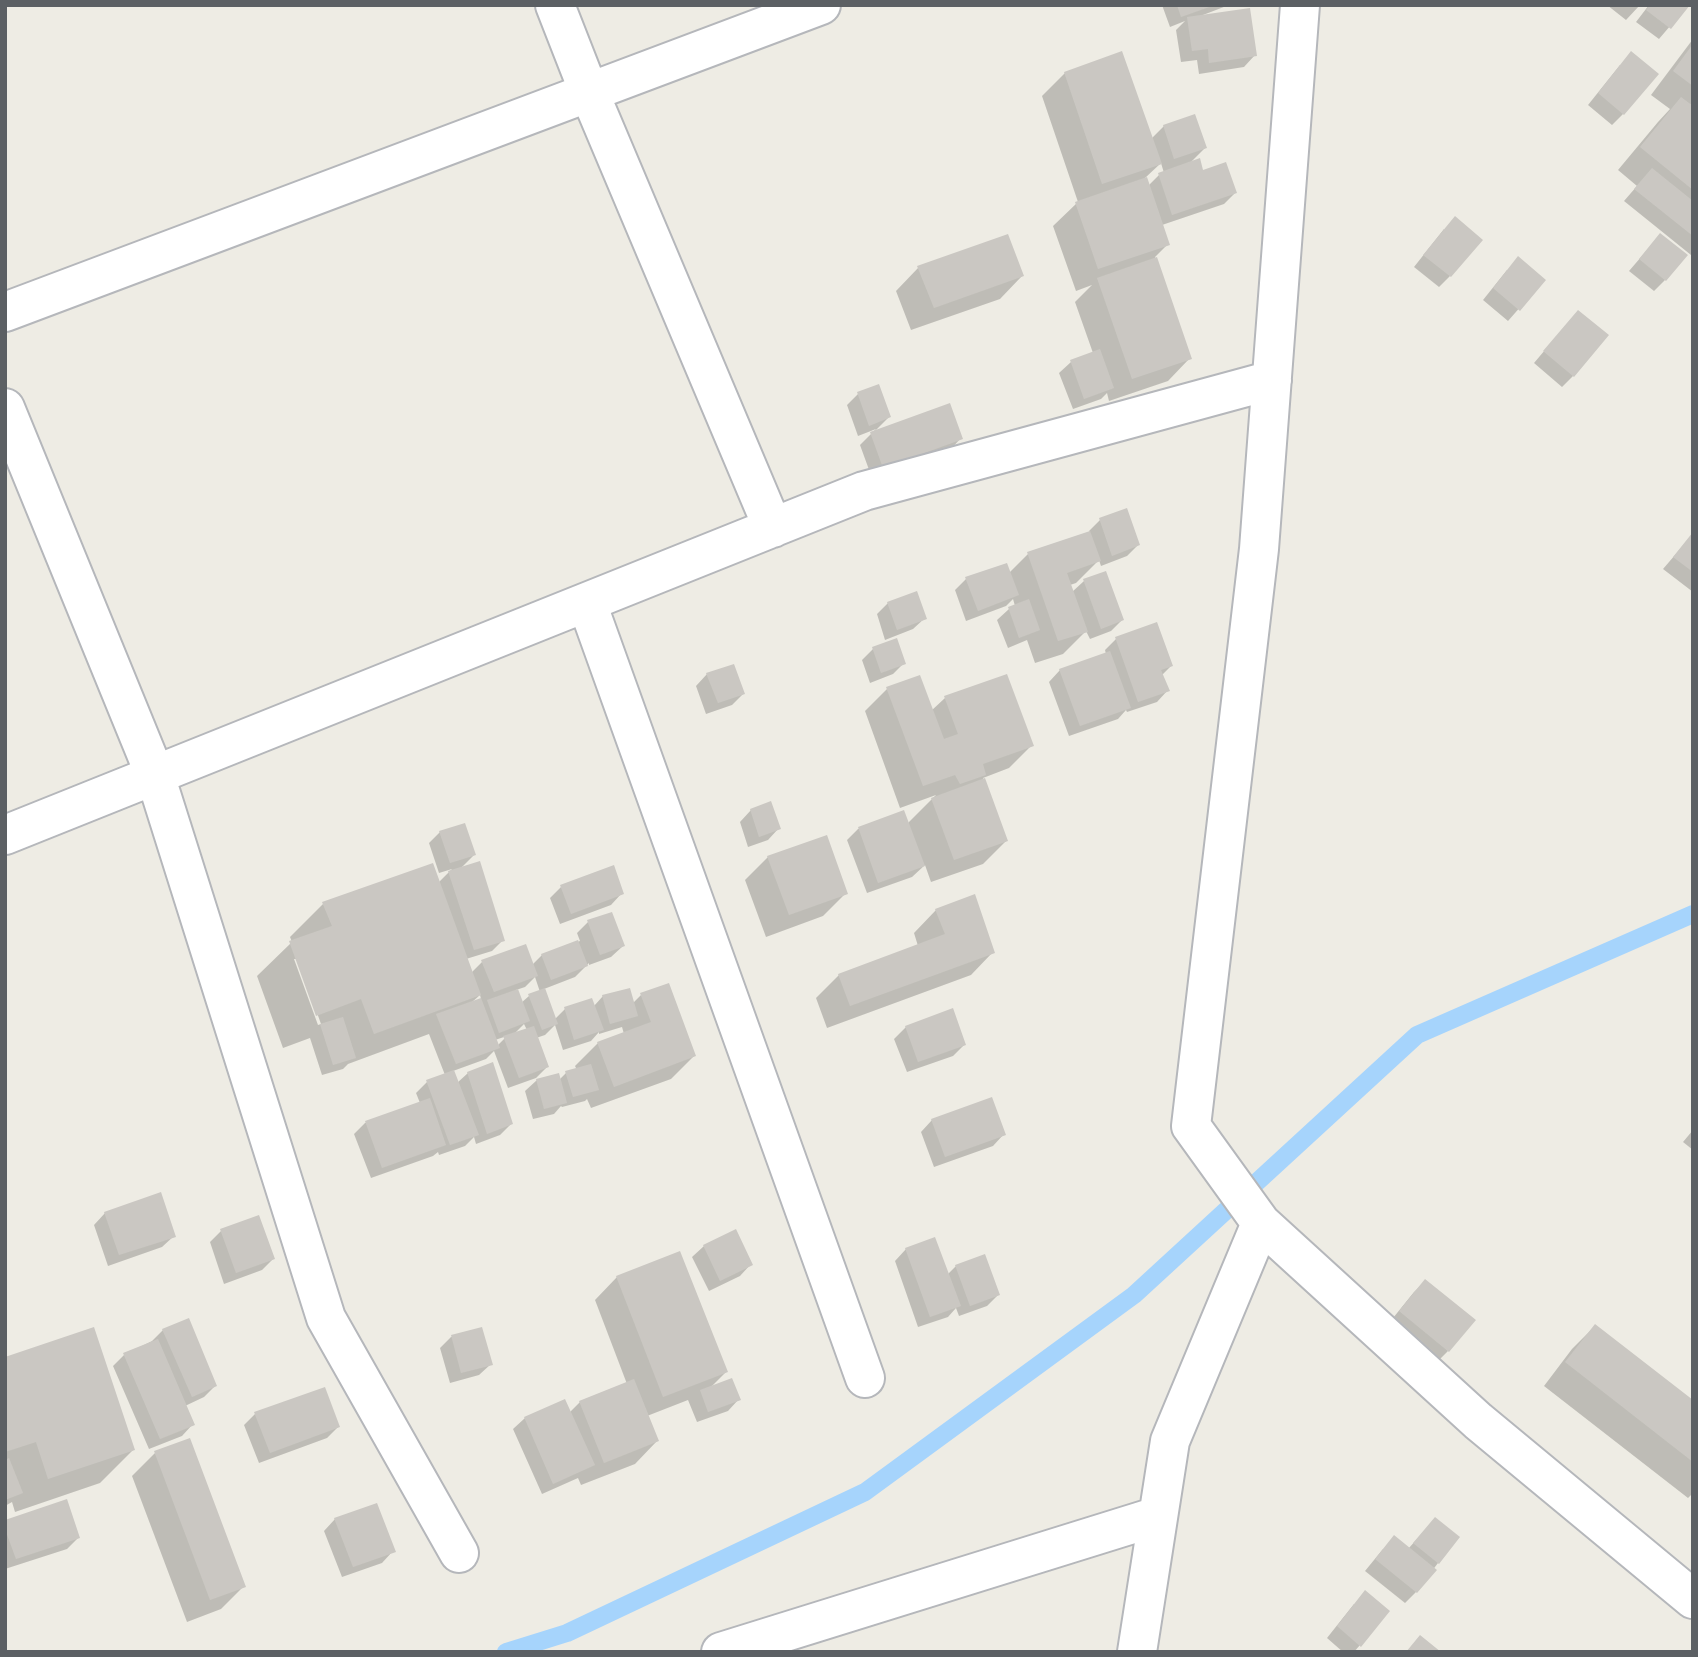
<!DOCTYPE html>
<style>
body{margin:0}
#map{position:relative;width:1698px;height:1657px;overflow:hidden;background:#eeece4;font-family:Jost,sans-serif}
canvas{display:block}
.frame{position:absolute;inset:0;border:7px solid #5c6064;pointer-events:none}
</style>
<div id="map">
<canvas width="1698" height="1657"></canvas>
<div class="frame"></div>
</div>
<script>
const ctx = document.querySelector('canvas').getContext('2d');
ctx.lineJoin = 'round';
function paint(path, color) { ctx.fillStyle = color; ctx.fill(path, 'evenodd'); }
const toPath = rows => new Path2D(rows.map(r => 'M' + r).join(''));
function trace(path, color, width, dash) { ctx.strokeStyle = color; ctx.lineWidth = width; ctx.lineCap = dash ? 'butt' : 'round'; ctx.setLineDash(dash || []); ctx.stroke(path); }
paint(toPath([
 [1162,5,1229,5,1203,15,1204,16,1255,55,1244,67,1199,74,1197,60,1181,62,1176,30,1185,21,1170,27],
 [1607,5,1640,5,1626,20],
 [1649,5,1688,5,1659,39,1636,22],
 [1693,39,1693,103,1689,106,1693,109,1693,253,1691,255,1624,201,1637,186,1618,170,1658,122,1670,109,1651,95],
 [1620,65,1623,114,1612,125,1588,105],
 [1065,73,1151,139,1164,126,1205,148,1189,164,1235,193,1224,204,1162,225,1168,244,1155,257,1190,358,1168,381,1109,401,1107,393,1101,399,1073,409,1059,373,1071,362,1093,353,1075,302,1092,285,1076,291,1053,226,1078,202,1042,96],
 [1161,163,1164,173,1159,175,1148,186,1145,178],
 [1444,229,1450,276,1439,287,1414,267],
 [1660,235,1665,280,1654,291,1629,271],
 [918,268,1022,276,1000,299,911,330,896,291],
 [1507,270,1544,280,1508,321,1483,300],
 [1567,324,1573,376,1562,387,1534,363],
 [858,394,889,417,873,433,961,438,950,450,872,478,860,445,876,429,858,436,847,405],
 [1100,520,1138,545,1127,556,1101,566,1099,560,1076,583,1070,585,1072,592,1084,581,1122,620,1111,631,1090,639,1086,631,1063,654,1035,663,1027,640,1008,648,997,620,1009,609,1015,606,1013,599,1006,606,966,621,955,590,966,579,1009,573,1028,554,1090,533,1089,531],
 [1693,534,1693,592,1663,569],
 [888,603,925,618,913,629,885,640,877,614],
 [1116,639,1171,666,1162,675,1168,690,1157,702,1127,712,1126,710,1118,719,1069,736,1049,682,1060,670,1106,654,1105,650],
 [873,649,904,663,893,674,870,683,862,660],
 [707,674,743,694,732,705,706,714,696,686],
 [1006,676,1032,745,1009,768,983,778,1006,841,983,864,931,882,925,865,912,877,867,893,847,840,858,829,903,812,907,824,936,795,900,808,865,711,887,689,931,711,945,698],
 [751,810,779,828,768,840,748,847,740,822],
 [440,832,474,855,460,869,503,940,492,951,466,959,471,973,482,962,532,965,542,955,580,941,577,933,588,922,623,946,611,957,589,965,589,963,575,977,544,989,555,1019,565,1009,594,1006,603,996,632,1004,641,995,694,1056,671,1079,591,1108,587,1099,585,1101,562,1107,561,1106,554,1114,533,1119,525,1091,537,1080,559,1080,566,1073,577,1070,575,1066,598,1043,624,1034,622,1027,599,1034,599,1032,591,1041,563,1050,555,1025,545,1035,536,1038,547,1067,536,1078,508,1088,494,1051,486,1059,453,1071,457,1083,468,1073,511,1124,500,1135,476,1144,474,1137,465,1146,439,1155,438,1152,433,1156,371,1178,354,1134,365,1123,420,1103,416,1093,427,1082,445,1075,429,1034,348,1064,343,1069,322,1075,310,1038,283,1048,257,976,292,942,290,937,323,904,438,883,452,869,439,873,429,843],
 [294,959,298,959,321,1024,318,1025],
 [535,977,540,992,529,996,521,1003,516,990,525,987],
 [480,995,481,999,471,1003],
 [524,1024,527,1030,514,1034],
 [507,1036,497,1046,495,1040],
 [768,857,846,893,823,916,766,937,745,880],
 [561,887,622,893,611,905,560,924,550,898],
 [936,910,993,952,971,975,827,1028,816,998,839,975,918,946,914,933],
 [906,1027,964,1045,953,1056,907,1072,894,1039],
 [932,1120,1004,1134,993,1146,934,1167,921,1132],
 [1693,1130,1693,1150,1683,1142],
 [105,1213,174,1236,162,1247,108,1266,94,1225],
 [221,1231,273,1259,262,1270,224,1284,210,1242],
 [704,1246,751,1264,740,1276,709,1291,692,1257],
 [906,1249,947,1275,956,1266,998,1295,987,1306,959,1316,956,1308,948,1317,918,1327,895,1261],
 [617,1277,726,1372,710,1388,739,1399,728,1411,697,1422,688,1400,647,1416,657,1441,635,1464,581,1485,578,1478,542,1494,513,1429,525,1418,569,1413,580,1402,627,1384,595,1300],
 [1425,1281,1448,1351,1437,1362,1389,1323,1414,1292],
 [1595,1326,1693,1402,1693,1493,1688,1498,1544,1386,1572,1349],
 [481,1329,491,1364,479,1375,450,1383,440,1348,451,1337],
 [163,1330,215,1386,204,1397,185,1406,193,1424,182,1436,149,1449,113,1366,124,1355,152,1341],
 [5,1359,133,1450,100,1483,15,1512,12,1502,5,1506],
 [255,1414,338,1427,327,1438,259,1463,244,1425],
 [155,1453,244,1586,221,1609,187,1622,132,1476],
 [335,1519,393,1551,382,1563,342,1577,324,1531],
 [1435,1519,1438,1563,1416,1592,1405,1603,1365,1571,1383,1549,1408,1549],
 [5,1522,78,1538,67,1549,5,1569],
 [1354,1604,1360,1645,1354,1652,1343,1652,1327,1638]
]), '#0003');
trace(toPath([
 [506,1652,567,1633,865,1492,1134,1295,1417,1035,1693,914]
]), '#a6d4fc', 18);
paint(toPath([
 [1177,5,1211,5,1212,6,1181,17],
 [1650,5,1690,5,1671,29,1646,10],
 [1250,8,1257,56,1209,63,1208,49,1192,51,1187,17],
 [1693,44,1693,86,1673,71],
 [1122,51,1162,164,1102,184,1064,72],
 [1631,51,1659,74,1624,115,1598,93],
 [1681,97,1693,106,1693,190,1640,147],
 [1195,114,1207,148,1174,159,1163,125],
 [1200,158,1203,170,1226,162,1237,193,1172,215,1158,173],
 [1652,168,1693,201,1693,236,1634,189],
 [1147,177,1170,245,1098,269,1075,202],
 [1455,216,1483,240,1451,277,1423,255],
 [1660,233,1688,255,1666,281,1639,259],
 [1008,234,1024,276,934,308,917,266],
 [1518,256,1546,280,1520,311,1493,288],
 [1157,257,1192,359,1132,379,1097,278],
 [1578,310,1609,335,1574,377,1543,351],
 [1100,349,1114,388,1084,399,1070,360],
 [879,384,891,417,869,426,857,392],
 [950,403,963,439,883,468,870,432],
 [1127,508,1140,545,1112,556,1099,518],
 [1090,531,1101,561,1067,573,1088,632,1058,641,1027,552],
 [1693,532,1693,572,1673,557],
 [1007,563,1019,595,978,611,965,577],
 [1106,571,1124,620,1101,629,1083,579],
 [917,591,927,619,897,630,887,602],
 [1029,599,1040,630,1019,638,1008,607],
 [1157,622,1173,666,1161,670,1170,691,1138,702,1115,637],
 [897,638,906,664,881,673,872,647],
 [1110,651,1131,708,1080,726,1059,669],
 [734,664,745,694,718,703,706,673],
 [1007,674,1034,746,983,764,986,775,960,784,955,775,923,786,886,687,920,675,944,739,958,734,944,696],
 [985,778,1008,841,954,860,931,798],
 [771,801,781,829,759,837,750,809],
 [904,810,925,866,878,883,858,827],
 [465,823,476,855,450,863,439,831],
 [827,835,848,894,789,915,767,856],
 [480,861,505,941,474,950,448,871],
 [433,863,481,995,374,1034,361,999,316,1016,289,941,332,926,322,902],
 [614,865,624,894,571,914,560,885],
 [975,894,995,953,850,1006,838,974,945,934,935,909],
 [612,912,625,946,600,955,587,920],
 [578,940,588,966,551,980,541,954],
 [526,944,538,976,494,992,481,960],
 [669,983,696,1056,614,1087,597,1042,651,1022,640,993],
 [545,988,558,1024,542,1030,528,994],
 [630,988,638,1016,610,1024,602,995],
 [518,989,530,1021,499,1033,487,1000],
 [481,998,500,1048,456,1064,436,1014],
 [592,998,604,1030,574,1040,564,1007],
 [953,1008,966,1045,918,1062,905,1026],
 [343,1017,356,1058,333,1065,320,1024],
 [534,1026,549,1067,519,1078,503,1036],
 [493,1062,513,1124,487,1134,467,1072],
 [591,1064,599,1090,573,1097,565,1071],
 [454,1070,479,1135,450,1145,426,1080],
 [559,1073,567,1103,544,1109,536,1079],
 [992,1097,1006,1135,945,1157,931,1119],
 [430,1098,446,1145,382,1168,365,1121],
 [161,1192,176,1237,119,1255,104,1212],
 [259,1215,275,1259,236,1273,220,1229],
 [736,1229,753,1265,720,1281,703,1245],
 [935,1237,961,1306,930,1317,905,1248],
 [680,1251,728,1372,663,1397,616,1276],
 [985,1254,1000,1295,970,1306,955,1265],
 [1425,1279,1476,1320,1449,1352,1399,1311],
 [189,1318,217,1386,192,1397,162,1329],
 [1595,1324,1693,1400,1693,1462,1565,1362],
 [94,1327,135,1450,48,1479,36,1442,5,1452,5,1357],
 [482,1327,493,1365,461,1373,451,1335],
 [158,1339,195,1425,160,1439,123,1353],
 [732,1378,741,1400,708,1412,700,1390],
 [634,1379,659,1441,604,1463,579,1401],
 [325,1387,340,1427,270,1453,254,1412],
 [565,1399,595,1465,553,1484,524,1417],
 [190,1438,246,1587,210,1600,154,1451],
 [9,1458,23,1493,5,1500,5,1460],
 [67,1499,80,1538,16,1559,5,1529,5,1520],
 [377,1503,396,1552,353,1567,334,1518],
 [1435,1517,1460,1537,1439,1564,1413,1543],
 [1394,1535,1437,1570,1417,1593,1375,1559],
 [1365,1590,1390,1611,1361,1647,1337,1626],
 [1420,1635,1441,1652,1406,1652]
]), '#cac7c2');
const street = toPath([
 [555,5,589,92,773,528],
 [1300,5,1259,549,1191,1126,1261,1223,1478,1421,1693,1599],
 [5,312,821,5],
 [5,408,155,775,326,1318,459,1553],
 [587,603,865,1378],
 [5,835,864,491,1272,380],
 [721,1652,1158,1516],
 [1137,1652,1170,1441,1261,1223]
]);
trace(street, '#b5b7bb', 42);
trace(street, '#fff', 38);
</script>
